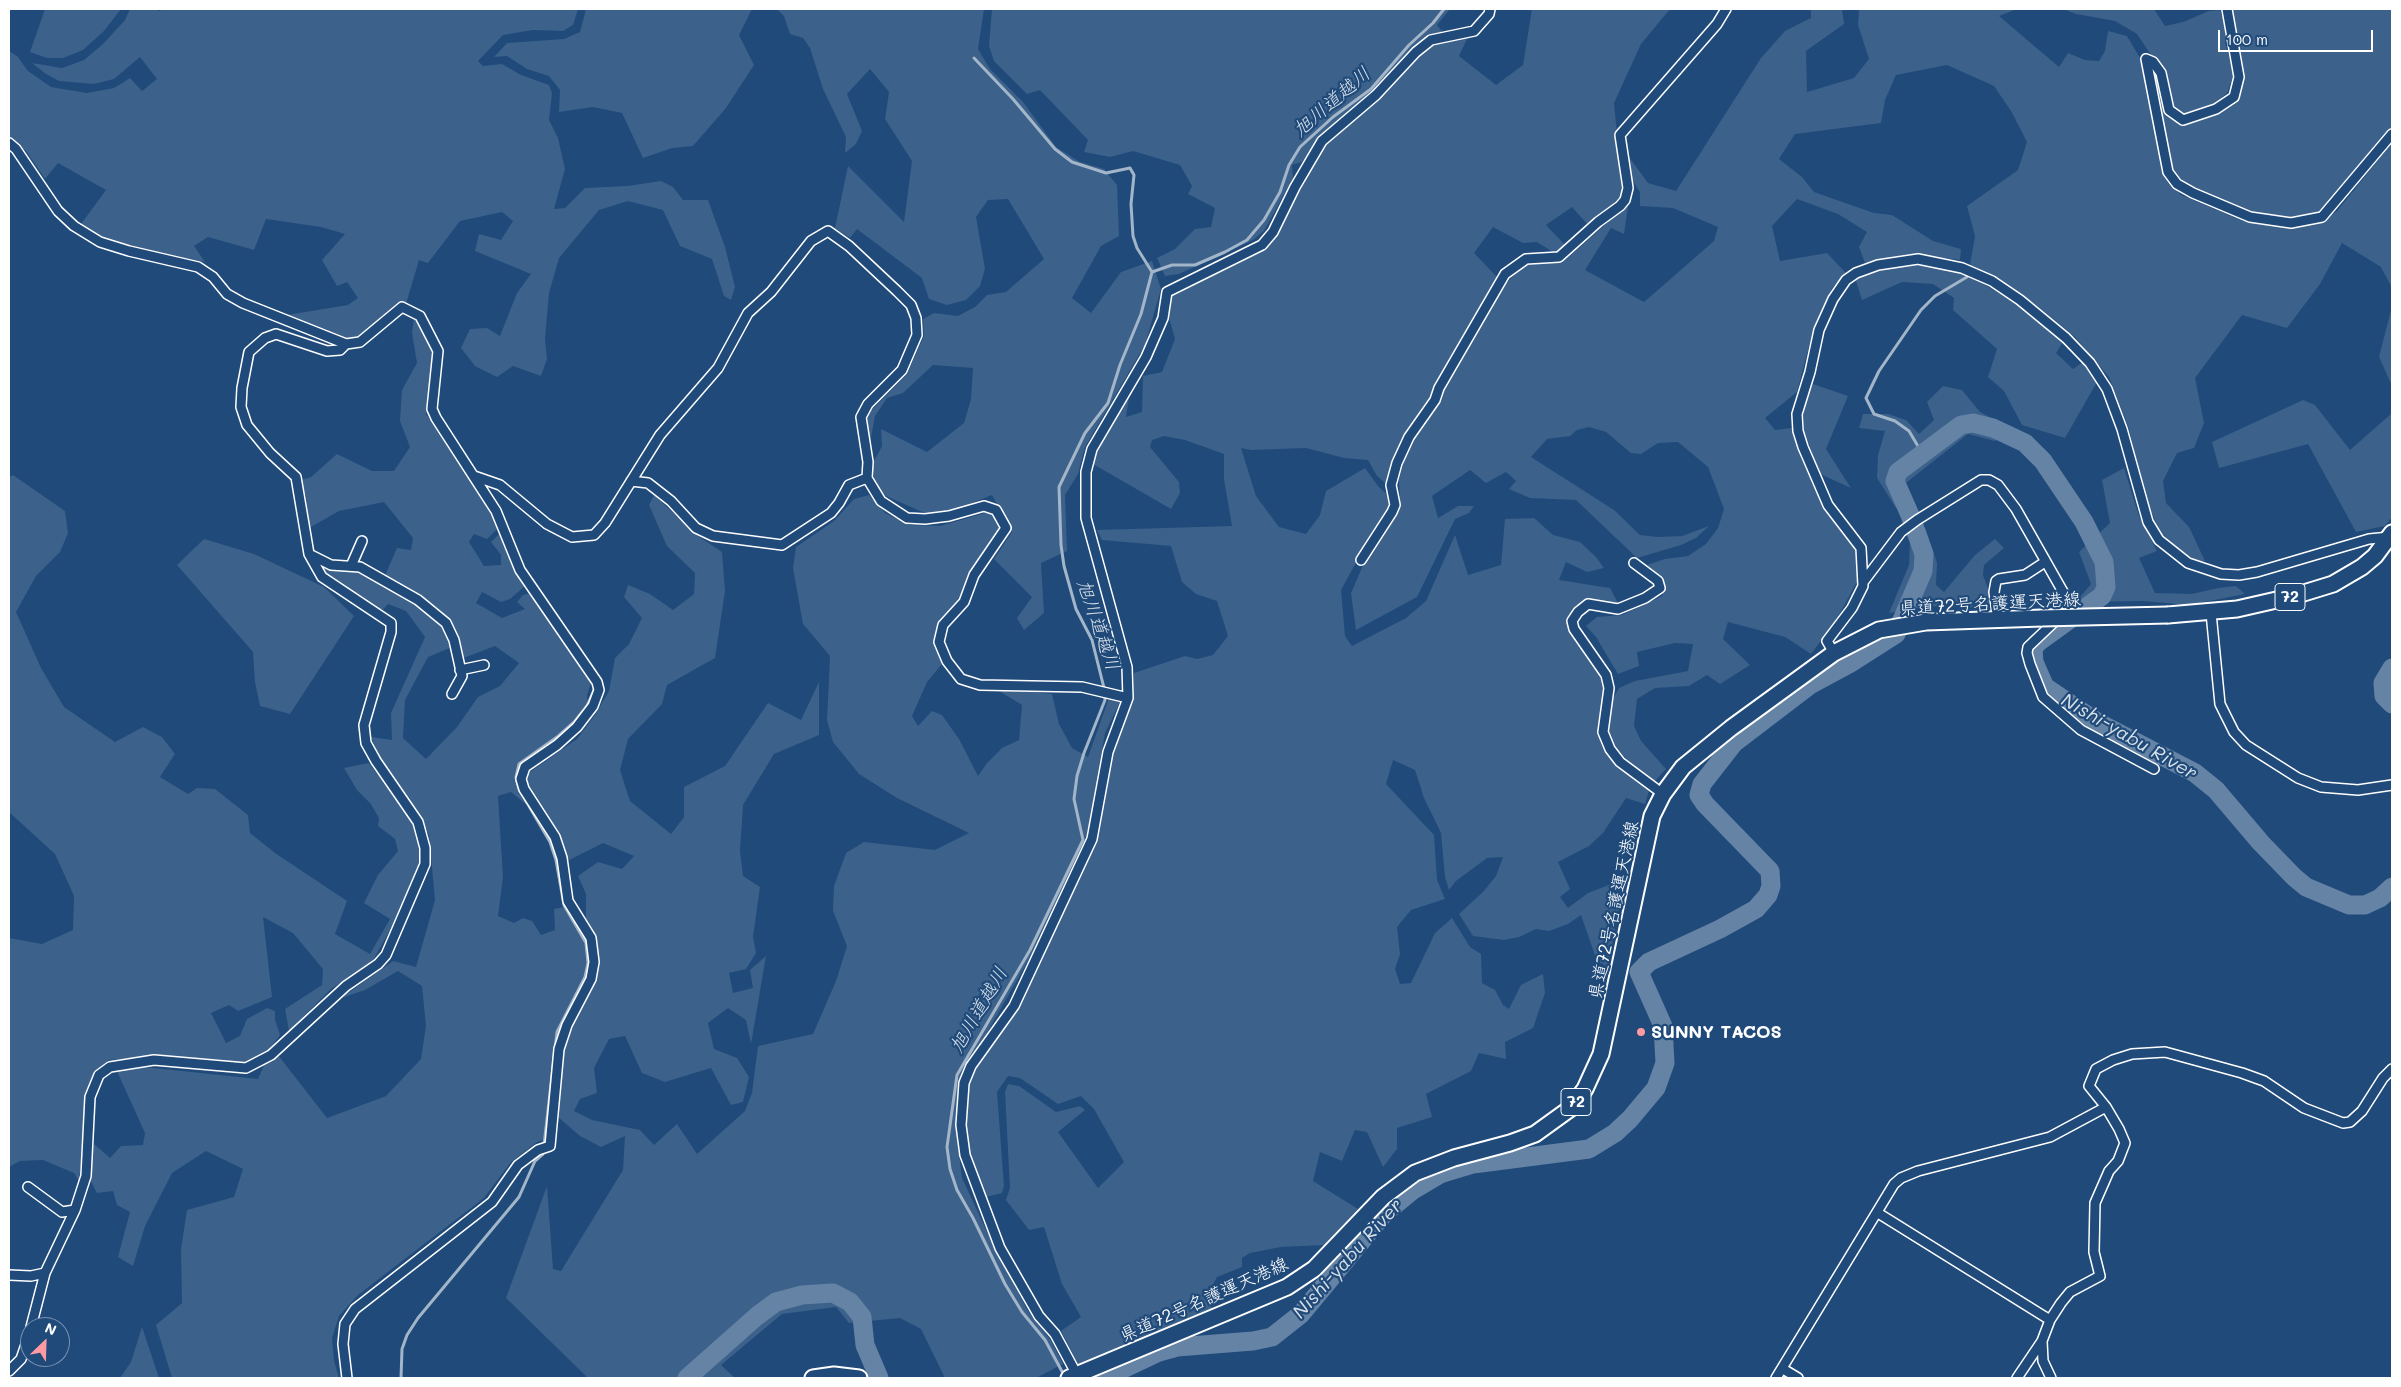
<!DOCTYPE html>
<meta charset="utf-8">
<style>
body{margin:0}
#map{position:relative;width:2401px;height:1387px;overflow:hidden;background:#1f4a7a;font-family:Mali,sans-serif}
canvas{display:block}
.frame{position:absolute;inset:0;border:10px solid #fff;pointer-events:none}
.north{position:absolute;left:20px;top:1317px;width:50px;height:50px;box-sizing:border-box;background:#1f4a7a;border:1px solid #7992af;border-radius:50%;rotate:24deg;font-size:14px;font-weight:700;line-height:20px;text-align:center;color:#fff}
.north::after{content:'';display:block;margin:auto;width:18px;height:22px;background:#ff9aa2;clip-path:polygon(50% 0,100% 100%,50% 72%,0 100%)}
.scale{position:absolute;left:2218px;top:30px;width:155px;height:22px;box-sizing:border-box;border:2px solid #fff;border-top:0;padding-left:6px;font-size:15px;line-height:18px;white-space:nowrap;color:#fff;-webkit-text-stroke:4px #1f4a7a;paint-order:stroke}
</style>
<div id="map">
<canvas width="2401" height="1387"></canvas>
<div class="frame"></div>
<div class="north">N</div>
<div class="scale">100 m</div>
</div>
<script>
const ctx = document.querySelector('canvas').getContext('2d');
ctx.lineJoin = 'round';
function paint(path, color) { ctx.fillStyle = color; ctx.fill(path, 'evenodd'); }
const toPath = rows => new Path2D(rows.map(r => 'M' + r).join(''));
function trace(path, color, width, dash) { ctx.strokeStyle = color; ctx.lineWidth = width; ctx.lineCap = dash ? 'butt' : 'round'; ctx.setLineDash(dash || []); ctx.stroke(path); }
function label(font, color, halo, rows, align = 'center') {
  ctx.font = font + ' Mali,"Klee One",sans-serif'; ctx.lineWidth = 4.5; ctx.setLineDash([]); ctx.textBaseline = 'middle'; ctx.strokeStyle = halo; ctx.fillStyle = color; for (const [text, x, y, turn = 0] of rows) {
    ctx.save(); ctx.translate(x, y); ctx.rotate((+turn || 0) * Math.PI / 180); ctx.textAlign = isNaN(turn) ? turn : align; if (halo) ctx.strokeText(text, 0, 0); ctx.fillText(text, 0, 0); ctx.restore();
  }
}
paint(toPath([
 [45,9,121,9,104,31,83,50,63,58,47,58,30,52],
 [130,9,154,9,160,11,161,9,578,9,573,25,563,31,533,30,503,35,478,61,483,66,502,64,521,75,549,85,552,93,549,120,558,138,565,169,554,209,565,208,585,188,627,186,661,181,673,187,683,200,708,200,725,247,735,287,731,300,724,296,712,259,680,246,663,210,628,201,599,210,559,258,549,293,545,339,547,359,541,376,513,366,497,377,475,366,461,348,470,329,487,328,500,336,517,293,531,274,475,251,479,234,501,240,513,221,502,212,460,221,428,263,419,260,406,304,397,303,357,338,348,339,287,315,348,305,358,298,347,282,337,286,322,260,345,234,321,227,266,219,254,250,208,237,194,246,205,262,120,245,94,234,81,224,106,190,58,163,45,179,26,151,9,140,9,51,17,56,28,71,51,87,87,93,114,88,130,78,142,91,157,79,140,57,114,79,94,84,59,81,46,74,32,63,62,68,84,60,103,44,125,20],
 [586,9,752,9,739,35,754,65,726,108,693,146,672,148,643,158,622,113,593,107,559,112,560,90,549,76,527,69,507,56,494,57,507,43,564,39,580,32],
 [777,9,984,9,978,49,990,69,1023,102,1056,147,1080,162,1104,169,1117,185,1119,236,1101,246,1072,298,1091,313,1121,272,1152,261,1161,289,1145,345,1085,447,1078,474,1065,495,1067,551,1041,563,1044,613,1024,630,1017,618,1032,597,994,559,1012,532,992,495,952,511,927,514,886,496,875,483,872,465,882,446,881,429,927,452,964,423,971,399,973,368,933,365,903,393,887,398,875,416,869,448,866,416,907,374,924,336,923,319,934,313,958,316,975,307,987,295,1006,292,1044,259,1008,199,988,200,976,217,985,269,980,286,966,300,947,305,929,299,922,278,857,229,850,238,835,228,848,166,904,222,912,161,885,119,889,92,870,69,847,94,862,131,856,144,845,153,846,137,823,89,810,48,803,38,790,34,784,16],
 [992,9,1450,9,1437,25,1443,33,1422,42,1382,81,1319,138,1302,162,1292,165,1293,178,1264,231,1253,240,1179,274,1165,276,1157,258,1175,249,1195,229,1211,227,1215,208,1188,194,1192,186,1180,165,1133,151,1110,157,1084,152,1088,140,1040,90,1027,94,994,61,989,46],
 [1532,9,1670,9,1641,44,1614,103,1622,186,1620,198,1588,225,1572,207,1546,225,1565,245,1556,254,1537,242,1523,243,1493,227,1474,253,1498,278,1429,399,1404,438,1391,467,1390,487,1377,476,1368,460,1344,458,1306,448,1251,450,1241,448,1256,496,1279,527,1306,534,1320,515,1326,491,1365,468,1378,486,1390,497,1390,505,1379,528,1358,559,1341,590,1345,636,1352,646,1406,618,1426,601,1455,535,1468,575,1501,565,1505,519,1534,518,1553,535,1580,542,1596,557,1604,568,1587,572,1566,562,1559,580,1610,588,1618,603,1575,610,1568,625,1602,676,1604,689,1598,729,1607,753,1622,769,1649,791,1645,804,1626,798,1603,833,1589,846,1558,862,1570,889,1560,897,1568,908,1588,893,1624,879,1608,967,1597,961,1581,915,1568,924,1549,931,1536,929,1519,937,1504,940,1473,936,1459,914,1483,892,1496,876,1503,857,1487,858,1456,881,1449,890,1445,877,1441,833,1424,798,1415,770,1393,760,1386,784,1434,835,1437,880,1445,899,1411,910,1397,927,1400,954,1395,969,1400,984,1411,983,1435,933,1452,918,1470,947,1481,954,1482,983,1495,990,1503,1005,1509,1009,1521,985,1543,974,1545,993,1533,1028,1505,1042,1506,1059,1479,1053,1471,1071,1426,1094,1432,1117,1397,1128,1397,1149,1383,1167,1367,1132,1355,1130,1342,1161,1320,1152,1313,1181,1358,1209,1324,1245,1281,1247,1250,1253,1242,1258,1242,1267,1217,1277,1209,1292,1212,1308,1080,1368,1061,1331,1081,1317,1062,1284,1044,1227,1029,1230,1006,1200,1010,1188,1005,1092,1008,1084,1019,1086,1056,1112,1080,1106,1085,1110,1058,1132,1098,1188,1124,1162,1094,1109,1081,1096,1058,1104,1020,1078,1008,1076,997,1092,1004,1186,1002,1193,986,1197,970,1156,965,1126,969,1085,975,1064,1017,1008,1099,835,1115,746,1133,699,1134,673,1185,656,1197,659,1213,655,1228,636,1217,601,1196,594,1182,582,1171,546,1102,540,1097,530,1232,526,1224,479,1224,454,1185,440,1164,436,1152,440,1150,447,1179,482,1180,493,1171,509,1093,464,1100,441,1129,397,1126,417,1142,412,1143,376,1162,372,1175,339,1168,314,1170,297,1266,250,1276,235,1301,184,1326,145,1432,44,1468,37,1459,56,1496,85,1523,65],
 [1811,9,1842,9,1844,24,1806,51,1807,92,1854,78,1869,59,1858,25,1859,9,2017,9,1999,16,2059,67,2068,53,2085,60,2099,61,2105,51,2108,31,2127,36,2140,58,2159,144,2163,175,2181,195,2243,221,2288,229,2323,221,2337,211,2392,143,2392,288,2381,267,2342,243,2320,284,2287,328,2242,315,2195,378,2204,423,2194,448,2177,453,2163,481,2166,503,2189,527,2205,561,2196,561,2168,541,2157,525,2145,498,2129,429,2109,377,2075,337,2035,304,1970,265,1975,236,1967,206,2018,170,2027,142,2011,111,1994,86,1947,65,1896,75,1885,100,1881,123,1795,134,1779,159,1802,177,1814,192,1874,213,1892,215,1933,241,1961,249,1960,260,1909,254,1865,263,1859,247,1867,232,1838,214,1797,199,1772,226,1780,261,1827,253,1846,273,1832,288,1812,335,1797,392,1765,418,1775,430,1792,428,1801,458,1822,503,1856,550,1858,580,1835,622,1811,654,1785,637,1728,622,1723,639,1750,665,1720,684,1707,675,1689,686,1655,688,1637,699,1634,726,1641,741,1666,769,1655,781,1629,763,1615,745,1608,734,1608,707,1619,688,1635,681,1688,671,1693,644,1675,643,1637,652,1639,666,1618,674,1596,637,1586,626,1597,617,1622,615,1662,596,1666,588,1663,577,1647,565,1665,559,1688,556,1706,544,1718,528,1724,509,1708,467,1678,442,1658,443,1641,454,1631,453,1606,432,1589,427,1577,430,1570,436,1547,439,1531,457,1614,510,1640,535,1658,537,1682,536,1709,526,1696,538,1681,545,1637,558,1576,500,1530,498,1509,489,1516,481,1506,472,1486,483,1470,470,1432,496,1438,518,1458,506,1474,506,1469,513,1455,519,1417,597,1356,630,1351,593,1364,563,1397,514,1400,503,1399,480,1406,453,1415,436,1442,400,1444,388,1501,290,1512,277,1525,266,1543,262,1562,263,1617,214,1629,200,1624,234,1611,228,1585,270,1644,302,1714,241,1718,227,1673,208,1640,206,1640,192,1631,178,1626,153,1648,183,1676,191,1761,58,1785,31,1811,18],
 [2063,9,2154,9,2165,26,2183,22,2209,11,2220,10,2226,28,2225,42,2234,74,2227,93,2212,106,2184,114,2173,105,2167,74,2158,59,2151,55,2137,34,2115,21,2076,14],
 [2231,9,2392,9,2392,126,2322,211,2315,215,2293,219,2251,212,2198,190,2181,180,2173,172,2151,65,2158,73,2159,93,2166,113,2182,124,2217,115,2235,103,2241,90,2242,64],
 [1917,265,1959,272,1987,286,2023,308,2063,342,2056,353,2073,369,2083,362,2097,382,2065,438,2022,425,2004,391,1988,377,1997,349,1953,310,1954,298,1933,284,1902,282,1862,300,1855,278,1883,269],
 [2392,306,2392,386,2379,357],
 [414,318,426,335,433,352,426,414,493,512,499,527,487,539,474,534,469,542,484,566,501,565,501,555,491,542,501,532,526,585,510,599,501,602,482,592,476,603,502,618,525,609,517,602,523,595,531,593,592,680,587,695,588,709,519,778,534,811,511,792,498,796,503,877,498,916,514,923,523,918,532,921,541,935,555,930,554,909,569,906,589,938,591,961,588,979,564,1024,547,1139,537,1142,511,1162,484,1198,358,1295,339,1316,332,1338,334,1361,339,1378,172,1378,156,1325,182,1303,181,1249,187,1210,234,1197,243,1169,206,1151,172,1173,145,1226,133,1266,118,1257,130,1212,117,1205,113,1191,97,1193,89,1178,94,1144,110,1158,121,1146,143,1145,145,1133,116,1069,144,1067,258,1079,264,1065,278,1055,327,1118,386,1096,421,1059,426,1026,422,986,398,971,365,990,341,998,393,961,416,967,435,900,429,835,415,808,380,758,371,737,392,740,391,713,425,637,406,611,388,604,381,612,326,577,314,560,357,571,410,599,441,623,446,630,450,648,428,657,405,700,403,738,426,759,457,727,478,697,500,686,519,663,495,646,461,659,449,620,384,578,397,548,411,550,413,538,384,502,339,511,309,528,306,496,301,480,311,477,337,454,372,471,394,471,410,447,400,421,402,390,417,363,412,333],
 [1813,384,1848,396,1826,449,1851,488,1820,474,1804,431,1803,409],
 [1943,386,1962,390,1980,412,2007,426,1995,441,1968,434,1902,486,1909,504,1896,508,1877,478,1878,455,1885,431,1859,428,1863,414,1888,414,1906,420,1919,434,1934,420,1927,402],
 [2303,400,2315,405,2350,450,2392,413,2392,517,2385,526,2356,532,2308,444,2219,468,2212,442],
 [2124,468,2139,516,2157,551,2139,558,2155,593,2192,594,2218,588,2236,586,2245,594,2189,605,2143,601,2076,602,2091,584,2079,552,2110,523,2102,480],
 [13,475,65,511,68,533,60,552,36,576,16,612,41,668,64,707,115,742,143,727,162,737,175,754,160,777,188,794,197,788,215,789,248,815,250,833,275,853,347,901,335,934,370,954,390,919,364,903,378,875,398,851,395,839,378,826,379,818,370,803,357,790,344,768,369,763,413,822,421,846,421,865,402,909,372,962,331,989,289,1031,285,1009,322,985,323,969,293,933,263,917,272,997,238,1011,229,1005,211,1013,226,1043,240,1036,247,1019,267,1008,275,1011,275,1020,280,1035,267,1052,243,1063,156,1056,109,1060,96,1070,88,1094,79,1181,74,1173,43,1160,20,1161,9,1167,9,938,42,944,73,930,74,896,55,854,9,812,9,477],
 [654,495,698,536,722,552,725,591,715,658,667,685,662,704,628,739,620,770,630,801,671,834,684,817,684,787,725,766,768,703,801,720,819,682,819,735,774,754,743,805,740,851,743,876,760,887,753,937,756,953,746,969,729,973,733,993,753,988,750,970,766,956,751,1044,746,1020,728,1008,708,1023,714,1049,737,1058,749,1077,743,1102,731,1105,711,1068,665,1082,642,1073,625,1036,609,1039,594,1068,597,1093,580,1099,574,1111,592,1120,640,1130,654,1145,677,1124,697,1154,745,1111,752,1093,758,1046,813,1034,836,981,847,946,833,911,834,886,846,853,864,842,935,850,969,833,897,798,859,774,833,742,827,720,830,656,803,624,793,568,796,547,834,521,854,499,869,495,885,513,910,525,940,526,985,513,994,516,1000,528,970,571,959,601,938,624,933,643,942,664,927,682,912,716,918,726,932,711,942,715,959,739,978,776,987,763,1002,748,1019,740,1022,705,994,688,1052,694,1059,724,1072,748,1088,757,1109,698,1120,702,1105,733,1087,834,1041,938,959,1082,957,1138,962,1178,996,1251,1029,1313,1050,1339,1063,1364,1036,1378,945,1378,921,1329,900,1318,849,1323,836,1307,782,1314,721,1365,735,1378,588,1378,506,1298,547,1186,553,1269,561,1271,623,1170,625,1136,601,1147,580,1136,558,1117,562,1055,570,1027,595,982,599,966,597,940,586,919,586,894,578,876,598,862,622,869,634,856,603,843,567,861,561,839,534,797,527,782,530,772,577,739,595,715,609,691,615,658,629,644,642,618,624,597,628,585,650,594,673,610,694,594,695,573,667,546,649,505],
 [1925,527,1937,563,1936,585,1944,592,1975,555,1995,539,2004,548,1984,565,1983,575,1989,591,1989,608,1929,606,1889,613,1909,565,1910,541],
 [204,539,254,554,324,587,354,616,290,714,260,706,255,682,253,652,177,565],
 [142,1327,159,1378,120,1378,131,1362]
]), '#3c618b');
trace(toPath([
 [974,58,1013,99,1055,149,1072,162,1106,173,1130,168,1134,175,1131,204,1133,236,1137,248,1152,272],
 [1922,453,1909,431,1895,421,1874,414,1866,398,1879,371,1921,310,1935,296,1967,277],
 [1065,1377,1045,1340,1022,1312,1005,1284,973,1218,957,1190,950,1169,947,1147,957,1075,1030,950,1083,840,1074,799,1077,776,1084,753,1105,700,1104,688,1092,640,1076,609,1064,566,1061,545,1059,487,1085,433,1108,403,1120,365,1141,314,1152,272,1172,265,1195,265,1225,252,1247,240,1264,220,1280,192,1289,165,1300,147,1333,117,1371,89,1409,45,1433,23,1444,9],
 [401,1378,402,1349,407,1335,418,1318,519,1197,535,1161,543,1154,557,1032,585,977,588,963,586,943,564,905,556,860,550,842,519,789,516,777,519,764,557,737,575,721,587,706,594,690]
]), '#a3b5c8', 3);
trace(toPath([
 [2392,668,2383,683,2384,696,2392,704],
 [687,1378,757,1316,776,1302,802,1295,833,1293,850,1302,862,1317,865,1345,879,1378],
 [1104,1378,1159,1352,1177,1347,1253,1341,1272,1337,1301,1314,1384,1214,1413,1190,1440,1174,1473,1164,1589,1149,1615,1133,1630,1119,1656,1088,1665,1063,1663,1026,1639,972,1649,962,1720,929,1756,909,1768,895,1771,886,1770,871,1705,804,1699,795,1702,784,1734,743,1810,685,1849,664,1896,634,1923,571,1924,554,1910,515,1895,481,1898,472,1961,425,1973,423,1993,428,2025,443,2043,461,2084,522,2104,562,2106,587,2102,596,2037,643,2033,650,2034,662,2045,687,2097,722,2195,773,2216,790,2261,843,2294,877,2306,887,2349,905,2365,905,2380,898,2392,887]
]), '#6583a4', 19);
const street = toPath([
 [2146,59,2168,172,2177,184,2193,193,2250,217,2291,223,2322,217,2392,134],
 [2146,59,2153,62,2161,73,2169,110,2183,120,2216,109,2234,97,2239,77,2227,9],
 [9,143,16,149,58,211,74,226,100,242,129,251,198,267,213,277,227,294,243,303,346,344,360,342,402,307,420,316,438,351,432,409,436,418,496,511,520,570,597,682,599,690,593,706,577,727,557,745,525,767,521,779,524,789,555,837,562,858,568,901,591,938,594,962,591,979,567,1025,559,1049,550,1146,538,1150,518,1165,492,1202,355,1309,345,1324,343,1344,347,1378],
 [474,476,500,485,547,524,572,537,594,535,605,523,660,435,718,368,748,313,771,292,811,241,828,231,849,246,897,291,911,305,916,318,917,335,902,370,868,404,861,417,868,462,867,478,881,501,907,518,925,519,949,516,984,506,996,510,1006,528,974,575,964,602,943,625,939,642,947,661,961,679,980,685,1082,687,1128,698],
 [631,481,648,483,671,501,696,528,713,536,782,545,831,513,839,503,849,485,867,478],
 [309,554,331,565,360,567,418,600,446,623,454,640,462,676,452,694],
 [1361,560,1392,512,1395,505,1391,485,1397,463,1409,437,1435,400,1439,388,1505,274,1526,259,1559,257,1598,222,1620,206,1625,200,1628,188,1620,135,1717,24,1726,9],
 [1634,563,1658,581,1660,588,1645,598,1618,609,1588,604,1578,612,1572,621,1574,629,1606,675,1609,688,1603,732,1610,749,1620,762,1663,794],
 [351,566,362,541],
 [1864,581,1901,532,1917,520,1981,480,1989,480,1998,485,2016,509,2071,606,2028,647,2027,653,2030,664,2043,697,2081,730,2154,769],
 [2211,613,2220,704,2234,732,2246,745,2298,778,2321,787,2358,790,2392,785],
 [1998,620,1994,592,1996,581,1999,579,2025,575,2045,562],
 [1834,653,1827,641,1852,608,1863,586,1861,548,1828,505,1803,447,1798,431,1797,414,1810,372,1819,330,1833,299,1846,280,1856,273,1878,265,1918,259,1962,268,1992,281,2020,300,2066,338,2090,363,2107,389,2122,429,2148,522,2159,540,2188,563,2221,574,2239,575,2257,572,2369,539,2390,537],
 [460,670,484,665],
 [28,1187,62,1212,75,1210],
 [1878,1213,2050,1320],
 [9,1275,31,1276,45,1273],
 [31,1327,45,1273,75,1210,86,1176,90,1097,99,1075,110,1067,154,1060,246,1068,271,1055,346,986,378,964,386,955,425,864,425,848,418,822,376,761,366,743,364,725,391,632,391,623,322,577,309,554,296,477,270,453,247,425,241,407,242,388,249,352,265,338,276,334,327,351,340,350,346,344],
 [2042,1341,2043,1361,2051,1378],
 [1783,1369,1798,1378],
 [9,1371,21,1359,30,1333],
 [1077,1375,1055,1334,1039,1316,1000,1248,965,1155,961,1125,964,1083,971,1066,1014,1006,1092,839,1108,752,1128,698,1127,667,1086,518,1086,472,1092,449,1146,357,1163,318,1167,292,1262,245,1273,232,1295,187,1322,141,1376,95,1416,52,1431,40,1474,31,1489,14,1490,9],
 [1776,1378,1894,1184,1901,1178,1918,1171,2050,1137,2106,1107],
 [2017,1378,2042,1341,2050,1320,2061,1303,2070,1292,2100,1276,2094,1252,2095,1203,2109,1171,2118,1161,2125,1143,2119,1129,2106,1107,2089,1086,2096,1069,2113,1060,2132,1054,2165,1052,2242,1073,2264,1081,2304,1108,2343,1123,2350,1122,2362,1111,2383,1078,2392,1069]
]);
const primary = toPath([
 [2168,615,2237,609,2294,596,2333,584,2362,567,2375,556,2392,533],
 [813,1378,834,1375,859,1378],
 [1069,1378,1287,1287,1314,1269,1383,1197,1415,1173,1454,1158,1510,1143,1535,1134,1571,1108,1585,1089,1601,1054,1652,816,1663,794,1683,767,1731,728,1834,653,1879,630,1926,622,2042,618]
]);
trace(street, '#fff', 12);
trace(primary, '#fff', 19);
trace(street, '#1f4a7a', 9);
trace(primary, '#1f4a7a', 15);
const primaryBridge = toPath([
 [2042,618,2168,615]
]);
trace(primaryBridge, '#fff', 19, []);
trace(primaryBridge, '#1f4a7a', 15);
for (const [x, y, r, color] of [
 [1641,1032,5,"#ff9aa2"]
]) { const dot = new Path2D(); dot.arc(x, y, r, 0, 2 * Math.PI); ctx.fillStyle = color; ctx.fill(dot); trace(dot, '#1f4a7a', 2); }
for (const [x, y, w] of [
 [2290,597,30],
 [1576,1102,30]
]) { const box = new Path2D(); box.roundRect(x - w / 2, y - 13.5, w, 27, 4); ctx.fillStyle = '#1f4a7a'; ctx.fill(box); trace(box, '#fff', 1); }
label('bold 16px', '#fff', null, [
 ["72",2290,597],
 ["72",1576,1102]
]);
label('18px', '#fff', '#1f4a7a', [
 ["県道72号名護運天港線",1990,604,-3],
 ["県道72号名護運天港線",1614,910,-78],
 ["県道72号名護運天港線",1204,1300,-24]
]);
label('bold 18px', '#fff', '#1f4a7a', [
 ["SUNNY TACOS",1651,1032]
], 'left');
label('italic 19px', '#d8e0e8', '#1f4a7a', [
 ["旭川道越川",1332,102,-41],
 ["旭川道越川",1098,625,71],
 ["Nishi-yabu River",2129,737,30],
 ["旭川道越川",979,1010,-60],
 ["Nishi-yabu River",1348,1259,-48]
]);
</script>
